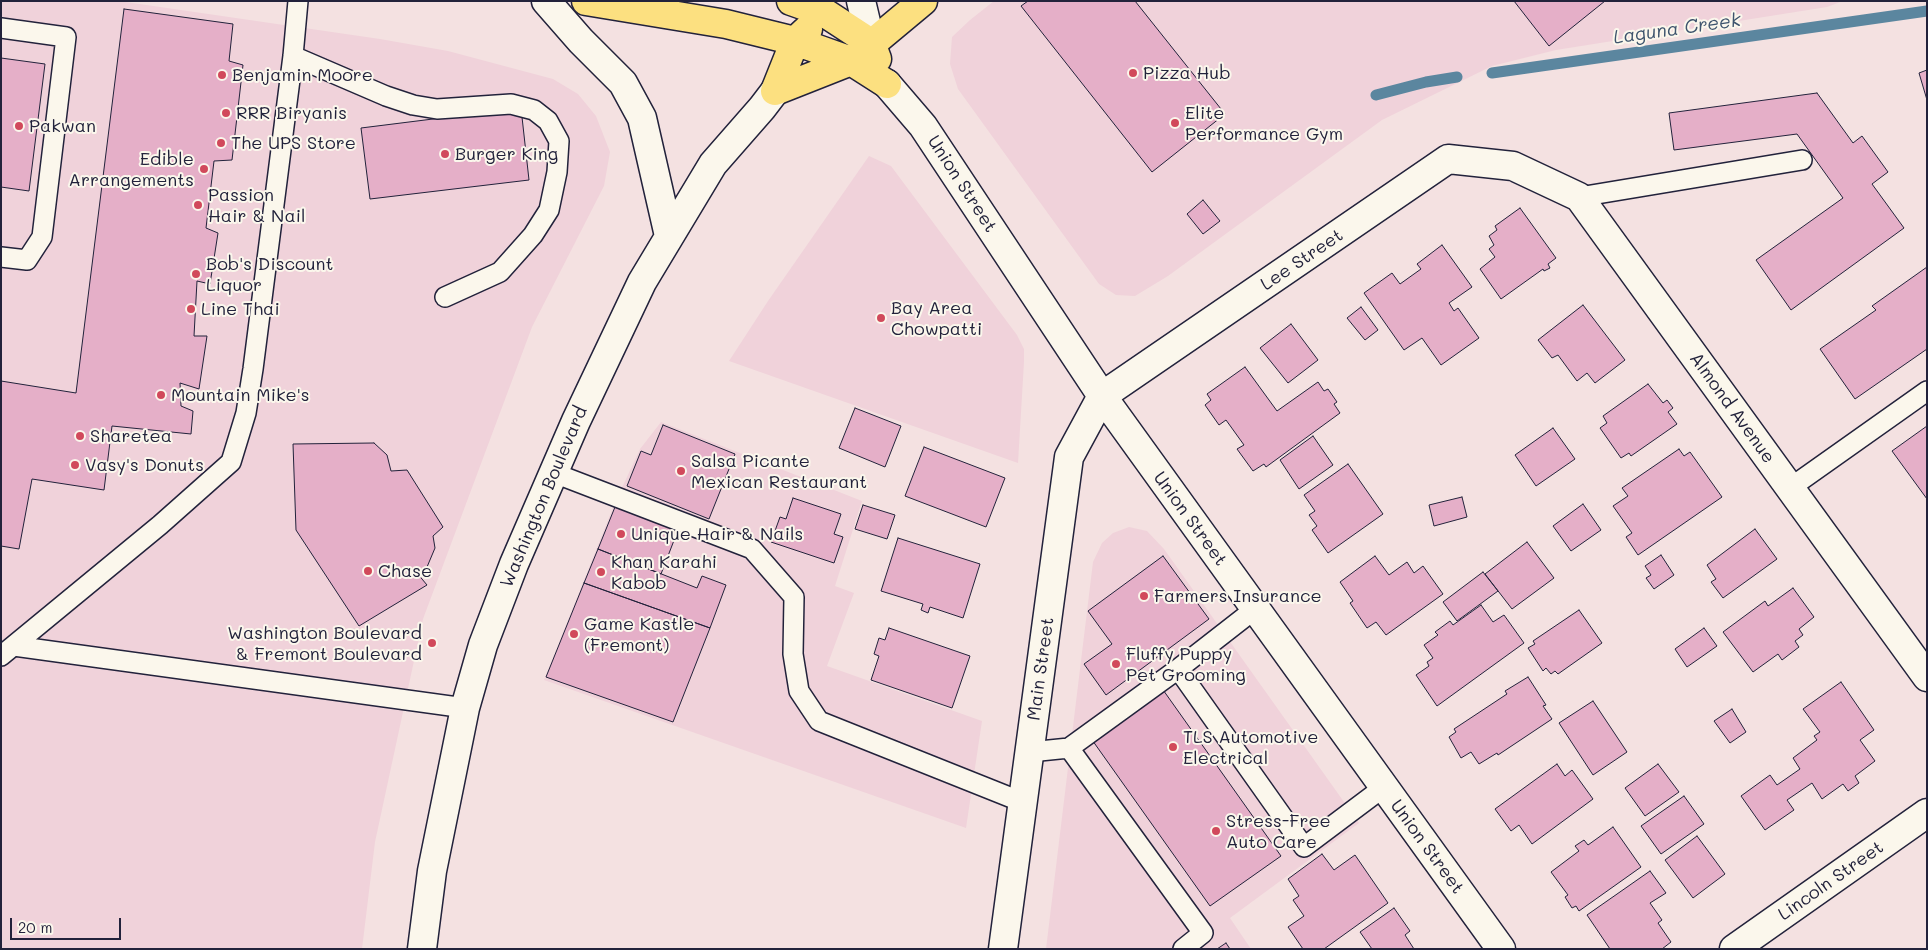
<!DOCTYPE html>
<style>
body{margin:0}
#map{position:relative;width:1928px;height:950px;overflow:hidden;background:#f4e1e1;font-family:Mali,sans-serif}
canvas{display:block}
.frame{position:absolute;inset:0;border:2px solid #22223b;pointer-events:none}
.scale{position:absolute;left:10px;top:918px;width:111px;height:22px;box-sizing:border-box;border:2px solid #22223b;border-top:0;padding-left:6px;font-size:15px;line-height:18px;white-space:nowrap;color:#22223b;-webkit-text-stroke:4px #fbf7ec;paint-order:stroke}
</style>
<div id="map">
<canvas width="1928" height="950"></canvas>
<div class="frame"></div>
<div class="scale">20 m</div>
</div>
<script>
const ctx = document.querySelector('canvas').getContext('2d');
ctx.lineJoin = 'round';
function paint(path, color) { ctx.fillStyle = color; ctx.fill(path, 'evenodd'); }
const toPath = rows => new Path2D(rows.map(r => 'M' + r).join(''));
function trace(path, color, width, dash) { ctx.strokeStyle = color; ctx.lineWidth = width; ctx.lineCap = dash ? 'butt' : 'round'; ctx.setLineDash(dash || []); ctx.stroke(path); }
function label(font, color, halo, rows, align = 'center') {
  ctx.font = font + ' Mali,sans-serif'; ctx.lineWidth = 4; ctx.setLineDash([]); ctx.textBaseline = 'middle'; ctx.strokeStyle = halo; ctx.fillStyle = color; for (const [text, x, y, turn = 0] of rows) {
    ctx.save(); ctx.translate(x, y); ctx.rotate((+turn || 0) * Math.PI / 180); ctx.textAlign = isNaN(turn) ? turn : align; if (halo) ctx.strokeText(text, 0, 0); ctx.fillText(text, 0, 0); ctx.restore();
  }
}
paint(toPath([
 [1,1,119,1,380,39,448,51,553,79,578,94,596,116,610,152,604,186,532,327,423,619,375,842,362,949,1,949],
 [994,1,1843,1,1827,7,1556,50,1492,66,1382,120,1168,276,1135,296,1116,295,1099,284,958,89,950,64,952,37,970,20],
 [869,156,891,166,1017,335,1024,349,1024,362,1018,463,729,361,768,301],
 [661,422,862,501,835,586,854,593,827,666,982,721,966,828,544,680,614,505,640,449],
 [1129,527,1147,531,1164,549,1359,823,1230,918,1251,949,1046,949,1093,562,1102,543,1113,533]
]), '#f0d2da');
trace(toPath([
 [1492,73,1927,11],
 [1376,95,1426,82,1457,77]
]), '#5b869f', 11);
const building = toPath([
 [1028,1,1135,1,1225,114,1152,172,1021,6,1028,1],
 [1514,1,1605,1,1549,46,1514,1],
 [124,9,233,24,229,61,243,65,232,160,214,161,206,228,218,233,210,284,197,281,194,336,207,336,199,389,180,383,181,406,193,411,191,434,112,426,104,490,32,479,19,549,1,546,1,381,76,393,124,9],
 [1,58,45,64,29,191,1,187,1,58],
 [1927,70,1927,100,1919,73,1927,70],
 [1817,93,1853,143,1862,136,1888,172,1872,184,1904,228,1791,310,1756,260,1843,198,1797,134,1674,150,1669,113,1817,93],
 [521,108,529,180,370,199,361,128,521,108],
 [1203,200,1220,221,1203,234,1187,214,1203,200],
 [1520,208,1556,258,1548,264,1550,268,1544,271,1543,269,1501,299,1480,269,1495,257,1489,249,1494,245,1489,236,1497,230,1495,226,1520,208],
 [1442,245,1472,287,1449,303,1454,311,1458,308,1479,338,1441,365,1422,338,1404,350,1364,293,1392,273,1400,284,1421,269,1417,264,1442,245],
 [1927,267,1927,349,1855,399,1820,349,1876,310,1872,306,1927,267],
 [1583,305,1625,360,1595,383,1587,373,1577,381,1558,355,1552,358,1538,340,1583,305],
 [1361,307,1378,330,1365,340,1347,318,1361,307],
 [1291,324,1318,360,1288,383,1260,348,1291,324],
 [1245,367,1277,411,1318,382,1324,391,1328,389,1337,402,1334,404,1340,413,1266,467,1264,464,1253,471,1237,449,1244,445,1226,420,1219,425,1205,405,1211,400,1207,394,1245,367],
 [1648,384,1663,403,1667,400,1673,408,1668,412,1677,424,1631,456,1629,453,1621,458,1600,428,1607,423,1603,416,1648,384],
 [855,408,901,426,885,467,839,448,855,408],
 [663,425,735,454,709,519,627,486,641,451,651,455,663,425],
 [1927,426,1927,499,1892,451,1927,426],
 [1553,428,1575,459,1536,486,1515,455,1553,428],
 [1313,436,1333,465,1299,489,1280,460,1313,436],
 [374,443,387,455,391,471,407,470,443,527,433,536,435,548,427,567,417,573,427,585,359,626,296,530,293,444,374,443],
 [924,447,1005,478,986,527,905,496,924,447],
 [1679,449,1684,456,1690,452,1722,497,1638,555,1626,537,1632,533,1613,506,1628,496,1622,488,1679,449],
 [1348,464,1383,514,1328,553,1312,530,1317,526,1309,515,1315,511,1304,495,1348,464],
 [1462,497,1467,517,1434,526,1429,505,1462,497],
 [793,498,841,514,834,534,843,537,834,563,771,542,780,517,786,519,793,498],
 [1583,504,1601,530,1571,551,1553,526,1583,504],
 [863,505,895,515,887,539,855,529,863,505],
 [615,507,678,530,661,574,598,549,615,507],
 [1755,529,1777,559,1723,598,1711,582,1716,579,1707,565,1755,529],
 [898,538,980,564,963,618,930,607,928,613,921,610,923,604,881,591,898,538],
 [1527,542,1554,578,1512,609,1485,574,1527,542],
 [598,549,697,588,702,576,726,585,710,628,584,583,598,549],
 [1661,555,1674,575,1654,589,1646,578,1651,575,1645,566,1661,555],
 [1163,556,1209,619,1106,695,1084,664,1112,644,1088,611,1163,556],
 [1375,556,1389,575,1407,562,1414,573,1423,566,1443,594,1386,635,1376,622,1367,628,1350,603,1353,601,1340,582,1375,556],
 [1483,572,1498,591,1457,621,1443,602,1483,572],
 [584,583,710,628,673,722,546,677,584,583],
 [1793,588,1814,617,1799,629,1803,635,1795,641,1799,647,1782,660,1778,654,1753,672,1723,632,1765,601,1768,606,1793,588],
 [1481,605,1493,622,1504,615,1524,643,1437,706,1416,675,1429,666,1427,662,1433,658,1424,645,1438,635,1435,632,1450,621,1453,625,1481,605],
 [1579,610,1602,643,1558,674,1555,671,1551,674,1546,668,1543,671,1528,648,1535,644,1533,641,1579,610],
 [889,628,970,656,952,708,871,680,879,656,874,654,879,638,885,640,889,628],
 [1704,628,1717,646,1687,667,1675,649,1704,628],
 [1528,677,1546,705,1543,706,1552,719,1498,755,1497,753,1479,764,1471,752,1461,758,1449,737,1456,732,1454,729,1507,694,1505,691,1528,677],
 [1841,682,1874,730,1860,740,1875,761,1855,776,1859,783,1848,791,1843,784,1822,799,1812,783,1787,800,1794,810,1765,830,1741,796,1770,775,1777,785,1800,769,1793,758,1817,740,1814,736,1820,732,1803,709,1841,682],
 [1161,687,1281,856,1210,906,1090,737,1161,687],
 [1593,701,1627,752,1593,775,1559,723,1593,701],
 [1732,709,1746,732,1730,743,1714,721,1732,709],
 [1557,764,1565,776,1572,770,1593,799,1532,844,1519,825,1511,831,1495,809,1557,764],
 [1658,764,1679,792,1645,816,1625,788,1658,764],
 [1684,796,1704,824,1661,854,1641,826,1684,796],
 [1613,827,1641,867,1579,911,1576,906,1572,908,1565,897,1568,895,1551,872,1579,851,1575,846,1584,840,1588,845,1613,827],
 [1697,836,1725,874,1693,898,1665,860,1697,836],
 [1322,854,1334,870,1355,855,1388,903,1324,949,1303,949,1288,927,1304,916,1293,900,1299,896,1288,879,1322,854],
 [1650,871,1666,893,1650,903,1662,920,1658,923,1671,942,1662,949,1610,949,1587,915,1650,871],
 [1394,908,1410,931,1405,935,1414,949,1372,949,1360,932,1394,908],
 [1226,943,1230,949,1217,949,1226,943]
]);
paint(building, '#e5afc8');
trace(building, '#22223b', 1);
const service = toPath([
 [1,28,66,37,42,237,27,260,1,257],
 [293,56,386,96,413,105,437,109,511,104,534,110,548,121,559,141,557,172,549,210,533,235,500,272,445,297],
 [1579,197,1802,160],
 [554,473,752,549,794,597,793,654,799,691,819,721,1022,802],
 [1790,488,1927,391],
 [14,646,465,708],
 [1,656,160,525,231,462,246,413,253,369,293,56,298,1],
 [1178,669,1304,847,1384,787],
 [1069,748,1203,933,1183,949],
 [1030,752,1069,748,1178,669,1255,609]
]);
const minor = toPath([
 [861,1,871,43],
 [887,84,923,126,1102,396,1501,949],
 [1003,949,1069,457,1102,396,1448,159,1513,166,1579,197,1927,677],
 [1734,949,1927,813]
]);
const secondary = toPath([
 [546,1,581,41,623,83,642,118,669,236],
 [422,949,432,871,465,708,483,645,514,564,576,421,642,282,713,164,762,108,775,91]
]);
const primary = toPath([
 [586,1,726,24,795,41,851,61,887,84],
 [791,1,825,13,871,43,877,59],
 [775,91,851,61,923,1],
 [775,91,795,41,808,29]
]);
trace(service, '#22223b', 22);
trace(minor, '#22223b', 31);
trace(secondary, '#22223b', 31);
trace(primary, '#22223b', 31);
trace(service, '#fbf7ec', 19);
trace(minor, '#fbf7ec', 28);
trace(secondary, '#fbf7ec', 28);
trace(primary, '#fce080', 28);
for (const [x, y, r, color] of [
 [1133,73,5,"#d1495b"],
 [222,75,5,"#d1495b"],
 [226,113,5,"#d1495b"],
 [1175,123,5,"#d1495b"],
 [19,126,5,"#d1495b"],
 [221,143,5,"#d1495b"],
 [445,154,5,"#d1495b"],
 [204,169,5,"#d1495b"],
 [198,205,5,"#d1495b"],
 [196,274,5,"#d1495b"],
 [191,309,5,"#d1495b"],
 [881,318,5,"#d1495b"],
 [161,395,5,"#d1495b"],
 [80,436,5,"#d1495b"],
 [75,465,5,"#d1495b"],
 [681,471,5,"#d1495b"],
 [621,534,5,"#d1495b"],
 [368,571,5,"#d1495b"],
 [601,572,5,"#d1495b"],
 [1144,596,5,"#d1495b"],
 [574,634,5,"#d1495b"],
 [432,643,5,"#d1495b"],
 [1116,664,5,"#d1495b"],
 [1173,747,5,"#d1495b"],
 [1216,831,5,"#d1495b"]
]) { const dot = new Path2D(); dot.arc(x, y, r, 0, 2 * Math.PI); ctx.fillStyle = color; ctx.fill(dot); trace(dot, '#fbf7ec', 2); }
label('18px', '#22223b', '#fbf7ec', [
 ["Pizza Hub",1143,73],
 ["Benjamin Moore",232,75],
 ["RRR Biryanis",236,113],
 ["Elite",1185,113],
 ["Performance Gym",1185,134],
 ["Pakwan",29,126],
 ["The UPS Store",231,143],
 ["Burger King",455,154],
 ["Edible",194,159,"right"],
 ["Arrangements",194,180,"right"],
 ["Passion",208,195],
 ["Hair & Nail",208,216],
 ["Bob's Discount",206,264],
 ["Liquor",206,285],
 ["Bay Area",891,308],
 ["Chowpatti",891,329],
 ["Line Thai",201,309],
 ["Mountain Mike's",171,395],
 ["Sharetea",90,436],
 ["Salsa Picante",691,461],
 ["Mexican Restaurant",691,482],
 ["Vasy's Donuts",85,465],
 ["Unique Hair & Nails",631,534],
 ["Khan Karahi",611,562],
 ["Kabob",611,583],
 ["Chase",378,571],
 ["Farmers Insurance",1154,596],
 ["Game Kastle",584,624],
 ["(Fremont)",584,645],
 ["Washington Boulevard",422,633,"right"],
 ["& Fremont Boulevard",422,654,"right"],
 ["Fluffy Puppy",1126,654],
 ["Pet Grooming",1126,675],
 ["TLS Automotive",1183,737],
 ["Electrical",1183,758],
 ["Stress-Free",1226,821],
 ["Auto Care",1226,842]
], 'left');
label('18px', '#22223b', '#fbf7ec', [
 ["Union Street",962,184,57],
 ["Lee Street",1302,260,-34],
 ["Almond Avenue",1732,408,54],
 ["Washington Boulevard",544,497,-67],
 ["Union Street",1190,519,54],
 ["Main Street",1041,669,-82],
 ["Union Street",1427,847,54],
 ["Lincoln Street",1831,881,-35]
]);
label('italic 19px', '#3e546d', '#fbf7ec', [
 ["Laguna Creek",1677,29,-8]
]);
</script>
